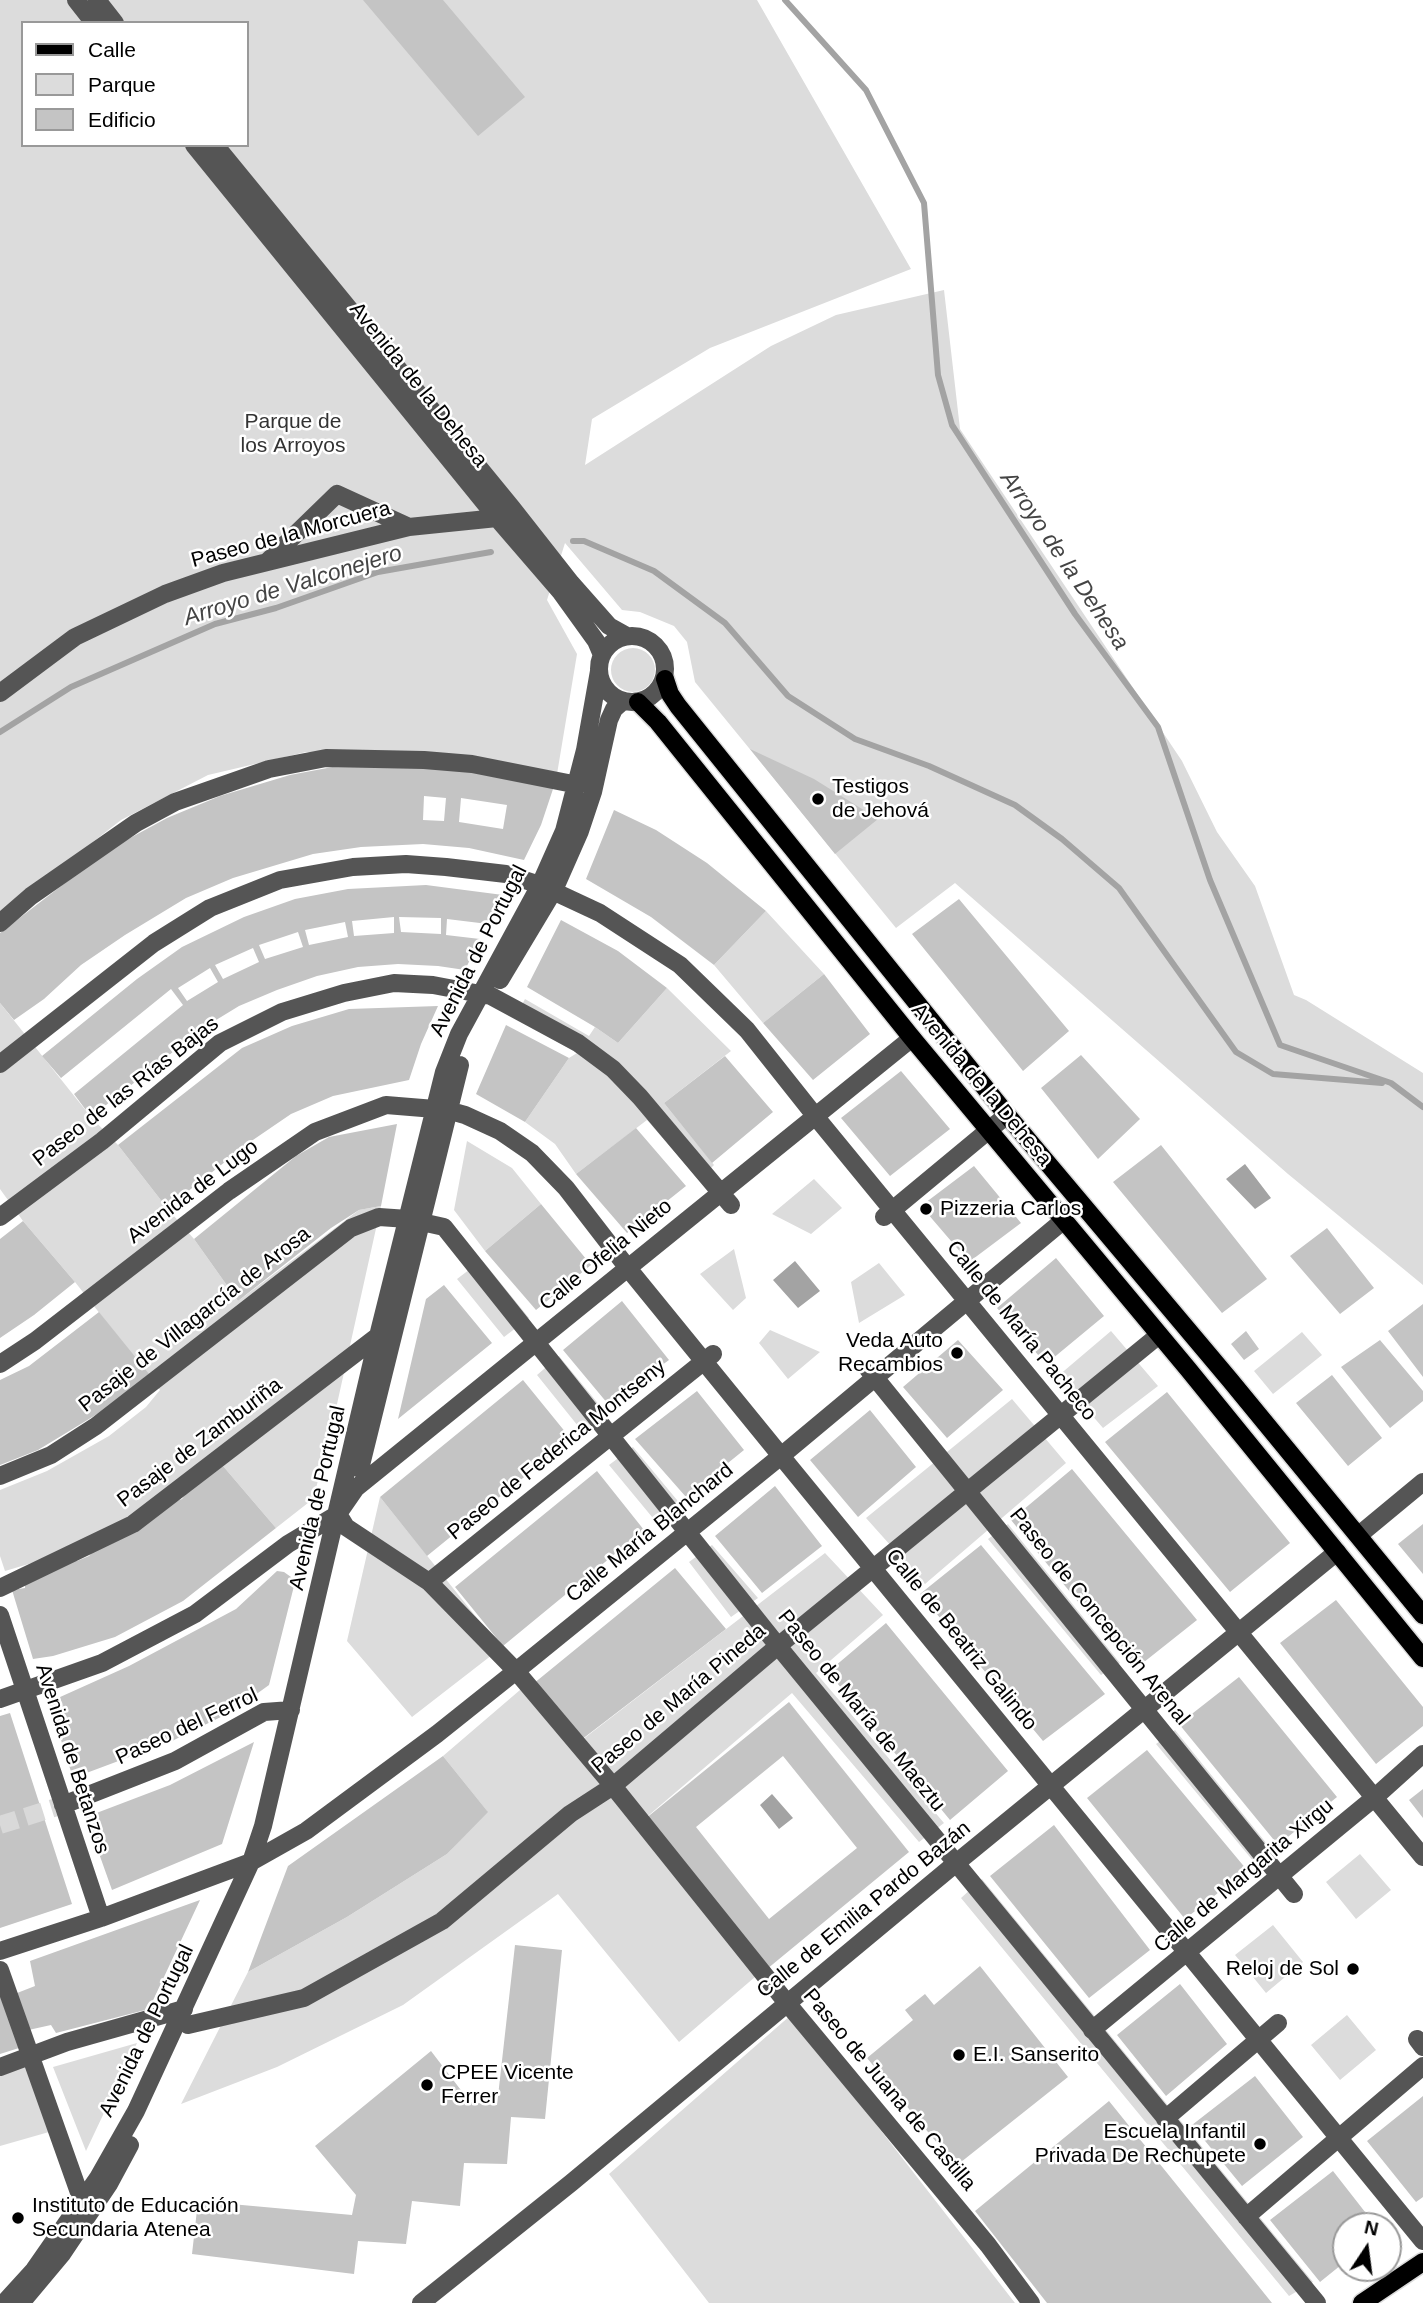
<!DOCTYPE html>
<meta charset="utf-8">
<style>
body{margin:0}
#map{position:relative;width:1423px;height:2303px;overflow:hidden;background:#fff;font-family:Helvetica,sans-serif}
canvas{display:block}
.legend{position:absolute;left:21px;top:21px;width:228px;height:126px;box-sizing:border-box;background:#fff;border:2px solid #999;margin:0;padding:9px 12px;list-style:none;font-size:21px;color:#000}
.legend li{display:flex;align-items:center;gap:14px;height:35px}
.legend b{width:35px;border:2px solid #999}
.north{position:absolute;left:1332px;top:2212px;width:70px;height:70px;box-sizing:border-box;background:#fff;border:2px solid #999;border-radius:50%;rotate:13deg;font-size:19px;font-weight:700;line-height:28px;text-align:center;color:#000}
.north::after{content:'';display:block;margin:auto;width:24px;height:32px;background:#000;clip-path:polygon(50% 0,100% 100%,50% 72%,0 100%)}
</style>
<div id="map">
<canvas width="1423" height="2303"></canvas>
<ul class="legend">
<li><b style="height:9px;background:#000"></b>Calle</li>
<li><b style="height:19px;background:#dcdcdc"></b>Parque</li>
<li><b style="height:19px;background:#c4c4c4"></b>Edificio</li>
</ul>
<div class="north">N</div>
</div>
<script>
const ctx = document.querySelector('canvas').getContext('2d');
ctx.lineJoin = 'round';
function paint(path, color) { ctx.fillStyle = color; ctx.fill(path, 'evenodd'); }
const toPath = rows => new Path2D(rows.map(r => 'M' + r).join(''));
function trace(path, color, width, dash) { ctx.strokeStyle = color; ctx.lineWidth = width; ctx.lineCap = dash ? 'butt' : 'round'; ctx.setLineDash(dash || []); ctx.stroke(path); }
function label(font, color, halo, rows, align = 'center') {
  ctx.font = font + ' Helvetica,sans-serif'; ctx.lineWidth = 5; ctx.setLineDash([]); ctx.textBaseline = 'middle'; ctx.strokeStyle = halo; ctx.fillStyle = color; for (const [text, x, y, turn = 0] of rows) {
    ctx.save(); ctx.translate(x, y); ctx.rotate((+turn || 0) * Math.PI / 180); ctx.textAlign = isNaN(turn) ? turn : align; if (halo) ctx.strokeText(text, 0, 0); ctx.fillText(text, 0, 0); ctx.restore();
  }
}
paint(toPath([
 [0,0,757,0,911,269,710,348,592,419,585,465,771,346,836,315,944,290,960,429,1182,761,1217,832,1255,886,1294,995,1306,1000,1423,1073,1423,1285,1288,1174,955,883,896,928,695,682,687,642,674,626,640,612,622,610,565,543,547,600,577,654,557,774,420,754,306,752,208,775,121,820,0,915],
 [23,23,247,23,247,145,23,145],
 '611 670a22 22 0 1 1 44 0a22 22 0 1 1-44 0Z',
 [766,911,824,974,763,1023,714,965],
 [667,988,731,1051,664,1103,714,1165,699,1180,647,1120,576,1174,555,1144,525,1122,569,1058,577,1053,515,1018,525,999,589,1036,595,1027,618,1043],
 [0,1003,91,1117,118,1145,167,1208,194,1239,238,1301,359,1210,381,1206,329,1440,313,1499,276,1528,223,1466,78,1544,32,1563,5,1571,0,1556,0,1490,47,1471,109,1436,146,1407,160,1390,75,1282,23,1221,0,1189],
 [467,1141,512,1168,541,1204,485,1251,454,1210],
 [814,1179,842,1208,811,1234,772,1214],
 [734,1249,746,1298,733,1310,700,1274],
 [482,1260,529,1318,504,1337,457,1279],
 [879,1263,905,1295,859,1323,851,1282],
 [770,1330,820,1352,788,1379,759,1343],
 [1111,1331,1158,1386,1103,1428,1058,1376],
 [1302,1332,1322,1355,1273,1394,1254,1371],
 [559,1356,605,1412,582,1431,537,1375],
 [1012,1399,1066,1463,925,1584,866,1518],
 [633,1447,682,1506,657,1523,609,1465],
 [380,1497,501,1648,412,1717,347,1641],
 [1008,1524,1120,1663,1101,1675,988,1539],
 [712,1545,758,1598,731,1617,689,1562],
 [825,1553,883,1615,816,1673,944,1823,919,1842,792,1693,642,1821,762,1971,679,2042,558,1894,403,2005,277,2067,181,2104,248,1972,347,1917,447,1854,487,1811,443,1756,527,1684,578,1743],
 [1175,1730,1271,1849,1254,1862,1156,1744],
 [1360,1854,1391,1890,1356,1919,1326,1882],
 [982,1879,1313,2282,1289,2296,961,1898],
 [1273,1925,1303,1962,1266,1993,1235,1955],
 [791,2015,1015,2303,709,2303,609,2174],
 [1347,2015,1376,2050,1340,2080,1311,2045],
 [137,2043,86,2151,53,2067],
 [32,2063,49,2132,0,2146,0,2076]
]), '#dcdcdc');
paint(toPath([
 [1245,1164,1271,1198,1255,1209,1226,1179],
 [795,1261,820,1291,798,1308,773,1280],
 [772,1794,793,1818,779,1829,760,1805]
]), '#a3a3a3');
trace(toPath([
 [785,0,866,90,924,203,938,375,952,425,1075,614,1158,727,1210,880,1280,1045,1391,1083,1423,1107],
 [573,541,584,541,654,571,725,623,788,696,855,739,929,766,1015,805,1062,839,1119,888,1236,1052,1273,1074,1382,1083],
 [0,732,71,687,215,624,276,608,378,572,491,552]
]), '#a3a3a3', 6);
paint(toPath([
 [363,0,443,0,525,97,478,136],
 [750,749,814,779,878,819,835,854],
 [343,765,450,767,554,786,541,825,524,860,469,848,423,844,361,847,313,854,233,878,186,898,125,935,81,965,44,999,14,1020,0,1003,0,933,108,850,167,818,220,796,290,775],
 [424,796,446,798,444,821,423,820],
 [461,798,507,805,503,829,459,822],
 [614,810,656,830,707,863,766,911,714,965,651,917,586,879],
 [426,885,503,895,488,924,447,919,446,935,480,939,465,970,438,966,398,964,358,967,317,976,277,990,239,1006,203,1028,91,1117,74,1094,183,1005,171,989,61,1078,42,1056,137,979,182,947,244,917,295,899,348,889],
 [394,917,394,933,354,936,352,921],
 [399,917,441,918,441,934,401,932],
 [345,922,348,937,309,945,305,930],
 [298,932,303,947,265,959,259,945],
 [253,948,259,962,223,979,215,965],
 [210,968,218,982,187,1001,178,988],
 [959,899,1069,1031,1023,1071,912,934],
 [561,920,618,951,667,988,618,1043,595,1027,527,987],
 [824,974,870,1034,813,1080,763,1023],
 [438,1006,421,1044,409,1080,333,1096,291,1114,250,1142,167,1208,118,1145,242,1048,292,1026,349,1009],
 [506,1025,569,1058,525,1122,476,1094],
 [1081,1055,1140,1119,1098,1159,1041,1088],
 [725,1056,773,1112,712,1163,664,1103],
 [901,1071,950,1129,890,1176,841,1118],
 [397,1124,381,1206,359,1210,331,1228,238,1301,194,1239,296,1156,329,1137],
 [636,1128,686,1186,627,1233,576,1174],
 [1161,1145,1267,1279,1222,1313,1113,1182],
 [974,1166,1021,1223,969,1262,921,1206],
 [541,1204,591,1265,536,1310,485,1251],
 [23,1221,75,1282,34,1315,0,1338,0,1239],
 [1327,1228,1374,1288,1340,1314,1290,1256],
 [1056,1258,1104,1316,1046,1364,997,1308],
 [444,1285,492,1343,398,1419,426,1299],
 [622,1301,669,1360,608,1404,563,1350],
 [1423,1304,1423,1377,1388,1331],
 [99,1312,149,1374,107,1408,71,1430,38,1450,0,1465,0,1380,29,1366],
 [1246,1331,1259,1349,1244,1360,1231,1344],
 [958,1340,1003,1390,947,1438,903,1387],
 [1380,1340,1423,1391,1423,1401,1390,1428,1341,1367],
 [1332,1375,1382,1438,1348,1466,1296,1403],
 [523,1380,571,1439,427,1556,380,1497],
 [697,1391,744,1450,686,1497,635,1439],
 [1167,1392,1290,1543,1230,1592,1105,1442],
 [870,1410,916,1467,858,1517,810,1460],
 [223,1466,276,1528,183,1601,115,1637,53,1656,33,1659,12,1590,25,1588,25,1582,70,1561,77,1561,89,1556,96,1548,171,1503,182,1499,195,1482],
 [1072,1469,1197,1620,1134,1670,1011,1520],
 [597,1471,644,1530,503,1646,455,1587],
 [775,1486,822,1546,762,1593,715,1536],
 [1423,1524,1423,1574,1398,1544],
 [981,1545,1105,1694,1043,1741,920,1594],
 [675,1568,726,1629,581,1740,533,1684],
 [277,1571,284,1572,291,1577,294,1586,269,1685,233,1711,172,1741,73,1778,49,1702,129,1666,236,1609],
 [1336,1600,1423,1707,1423,1726,1376,1764,1280,1643],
 [886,1623,1008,1771,950,1820,828,1672],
 [1239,1677,1337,1797,1278,1845,1179,1724],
 [789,1702,909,1852,767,1969,645,1819],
 [783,1756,857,1848,769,1919,696,1827],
 [10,1713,72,1904,0,1928,0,1716],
 [254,1742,222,1844,112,1890,86,1817,170,1785],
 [1147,1750,1247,1870,1185,1919,1087,1798],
 [443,1756,488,1812,447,1854,347,1917,248,1972,288,1866],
 [1423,1789,1423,1818,1409,1800],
 [1054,1825,1150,1950,1089,1998,990,1876],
 [200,1900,149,2009,56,2033,51,2025,24,2031,12,1995,35,1986,30,1961],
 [515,1945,562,1950,545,2119,511,2117,507,2164,464,2163,460,2206,412,2201,406,2244,358,2241,354,2274,192,2254,198,2201,352,2215,356,2195,315,2146,431,2051,470,2102,497,2105],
 [980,1966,1068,2077,956,2166,867,2058,913,2020,905,2010,925,1994,934,2005],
 [1180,1984,1227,2044,1166,2096,1117,2035],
 [0,1995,19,2048,0,2054],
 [1255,2076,1303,2137,1242,2186,1192,2125],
 [1423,2096,1423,2197,1416,2202,1367,2141],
 [1109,2101,1272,2303,1047,2303,975,2211],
 [1333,2171,1376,2226,1346,2226,1346,2261,1320,2282,1270,2220]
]), '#c4c4c4');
trace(toPath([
 [0,1825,63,1805]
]), '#d9d9d9', 18, [18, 9]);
const major = toPath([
 [665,679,670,694,678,706,1007,1115,1230,1380,1423,1615],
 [638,702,658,722,912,1038,1188,1369,1423,1658],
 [1362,2303,1423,2262]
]);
trace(major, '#dbdbdb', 21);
trace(toPath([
 [76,0,94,23],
 [97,0,115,23],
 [194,145,497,518,560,591,596,641,602,655],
 [215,145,512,508,571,583,609,626,627,636],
 [268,561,337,494,409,527],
 '599 669a33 33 0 1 1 66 0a33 33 0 1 1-66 0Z',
 [0,693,75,637,165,594,223,573,409,527,497,518],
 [0,923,31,896,136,823,175,802,269,769,326,758,424,760,472,764,578,785],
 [500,980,554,890,580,831,593,792,609,720,614,709,623,701],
 [0,1064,154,943,210,908,280,880,353,867,406,864,446,867,506,874,540,885,600,913,680,965,747,1030,820,1122,1423,1857],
 [0,1217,102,1141,220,1043,282,1012,344,993,394,983,433,985,491,996,578,1043,613,1069,640,1097,731,1205],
 [884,1217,1007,1115],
 [0,1364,35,1341,229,1191,315,1132,386,1105,447,1110,465,1115,500,1131,532,1153,566,1188,627,1267,781,1456,1423,2241],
 [868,1369,1294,1894],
 [360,1469,460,1065],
 [0,1476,51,1455,96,1426,351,1228,379,1217,408,1219,444,1227,778,1646,1317,2303],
 [338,1514,346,1527,429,1582,516,1671,613,1786,787,2003,988,2245,1031,2303],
 [1359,1535,1423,1482],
 [429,1582,713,1354],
 [0,1588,133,1524,378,1336],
 [0,1615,101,1918],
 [0,1699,102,1663,195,1614,288,1544,338,1514,356,1488,912,1038],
 [63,1805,175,1761,264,1712,291,1710],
 [0,1951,101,1918,251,1862,306,1831,437,1734,516,1671,781,1456,1064,1220],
 [0,1970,82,2201],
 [188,2025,304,1998,442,1921,570,1814,613,1786,778,1646,1159,1335],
 [1092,2030,1374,1798,1423,1754],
 [1417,2039,1423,2047],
 [0,2067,67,2042,184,2009],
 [1165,2119,1278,2023],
 [1246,2217,1423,2066],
 [4,2303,34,2270,98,2178,136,2111,251,1862,263,1826,378,1336,444,1072,459,1034,540,885,564,831,585,750,599,671],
 [21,2303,62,2254,109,2184,130,2145],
 [421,2303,571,2183,955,1864,1337,1552]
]), '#555', 18);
trace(major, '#000', 18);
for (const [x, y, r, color] of [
 [818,799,7,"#000"],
 [926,1209,7,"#000"],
 [957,1353,7,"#000"],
 [1353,1969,7,"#000"],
 [959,2055,7,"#000"],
 [427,2085,7,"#000"],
 [1260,2144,7,"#000"],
 [18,2218,7,"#000"]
]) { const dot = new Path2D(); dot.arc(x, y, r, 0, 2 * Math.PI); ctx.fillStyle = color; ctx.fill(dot); trace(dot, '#fff', 2.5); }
label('21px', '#000', '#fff', [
 ["Avenida de la Dehesa",418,385,51],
 ["Paseo de la Morcuera",291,535,-15],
 ["Avenida de Portugal",479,951,-63],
 ["Avenida de la Dehesa",981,1085,50],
 ["Paseo de las Rías Bajas",126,1092,-38],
 ["Avenida de Lugo",193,1192,-37],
 ["Calle Ofelia Nieto",606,1255,-39],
 ["Pasaje de Villagarcía de Arosa",195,1320,-38],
 ["Calle de María Pacheco",1021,1331,51],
 ["Pasaje de Zamburiña",200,1443,-37],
 ["Paseo de Federica Montseny",557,1450,-39],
 ["Avenida de Portugal",318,1498,-77],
 ["Calle María Blanchard",650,1533,-39],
 ["Paseo de Concepción Arenal",1099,1617,51],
 ["Calle de Beatriz Galindo",961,1640,51],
 ["Paseo de María Pineda",679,1699,-40],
 ["Paseo de María de Maeztu",861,1711,51],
 ["Paseo del Ferrol",187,1727,-25],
 ["Avenida de Betanzos",72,1759,72],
 ["Calle de Margarita Xirgu",1244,1876,-40],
 ["Calle de Emilia Pardo Bazán",864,1910,-39],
 ["Avenida de Portugal",147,2031,-64],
 ["Paseo de Juana de Castilla",889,2090,50]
]);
label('21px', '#333', '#fff', [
 ["Parque de",293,422],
 ["los Arroyos",293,446]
]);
label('21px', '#000', '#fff', [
 ["Testigos",832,787],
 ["de Jehová",832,811],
 ["Pizzeria Carlos",940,1209],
 ["Veda Auto",943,1341,"right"],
 ["Recambios",943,1365,"right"],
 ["Reloj de Sol",1339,1969,"right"],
 ["E.I. Sanserito",973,2055],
 ["CPEE Vicente",441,2073],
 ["Ferrer",441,2097],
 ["Escuela Infantil",1246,2132,"right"],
 ["Privada De Rechupete",1246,2156,"right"],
 ["Instituto de Educación",32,2206],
 ["Secundaria Atenea",32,2230]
], 'left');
label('italic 23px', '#444', '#fff', [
 ["Arroyo de la Dehesa",1064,561,56],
 ["Arroyo de Valconejero",293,586,-17]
]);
</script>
